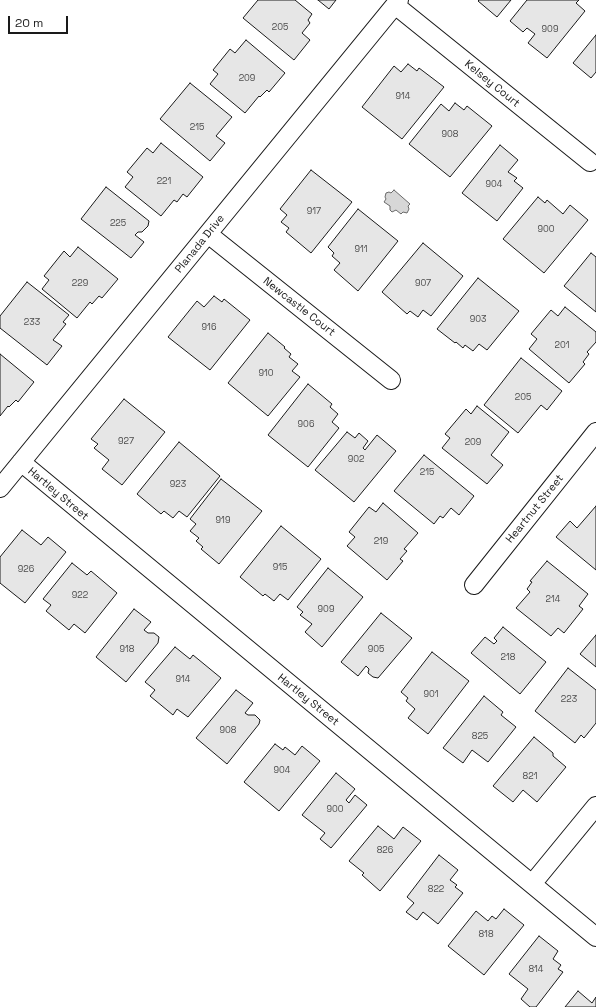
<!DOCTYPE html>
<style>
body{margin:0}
#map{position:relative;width:596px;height:1007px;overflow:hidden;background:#fff;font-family:"Space Grotesk",sans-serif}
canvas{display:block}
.scale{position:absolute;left:8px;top:16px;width:60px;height:18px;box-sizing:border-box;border:2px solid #1a1a1a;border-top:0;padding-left:5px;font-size:12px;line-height:14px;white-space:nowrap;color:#1a1a1a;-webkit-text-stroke:3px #fff;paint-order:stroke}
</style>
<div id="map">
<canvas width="596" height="1007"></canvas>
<div class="scale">20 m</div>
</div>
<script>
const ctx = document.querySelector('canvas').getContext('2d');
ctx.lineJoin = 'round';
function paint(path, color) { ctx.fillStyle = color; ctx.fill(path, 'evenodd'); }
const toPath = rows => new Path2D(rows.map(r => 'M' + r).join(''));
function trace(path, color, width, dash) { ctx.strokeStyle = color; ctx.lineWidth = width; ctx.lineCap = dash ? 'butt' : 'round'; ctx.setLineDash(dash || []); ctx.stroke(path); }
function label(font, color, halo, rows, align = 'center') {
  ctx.font = font + ' "Space Grotesk",sans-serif'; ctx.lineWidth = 3; ctx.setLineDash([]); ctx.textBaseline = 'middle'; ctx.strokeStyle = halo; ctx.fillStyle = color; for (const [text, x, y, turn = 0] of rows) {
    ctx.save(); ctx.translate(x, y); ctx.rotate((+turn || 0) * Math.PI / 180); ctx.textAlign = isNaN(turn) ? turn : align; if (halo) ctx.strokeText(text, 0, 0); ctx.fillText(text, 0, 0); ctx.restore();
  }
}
const water = toPath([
 [394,190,410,204,408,206,409,209,407,213,403,212,401,214,396,210,392,212,390,210,390,206,384,202,386,199,385,197,386,193,389,192,391,193,394,190]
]);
paint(water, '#d7d7d7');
trace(water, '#6a6a6a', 1);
const building = toPath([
 [258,0,295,0,312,14,308,20,310,23,302,33,310,40,294,60,243,18,258,0],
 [318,0,336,0,329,9,318,0],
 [479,0,511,0,497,17,478,1,479,0],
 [527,0,579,0,576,3,585,11,547,58,528,43,535,34,527,28,523,32,510,21,527,0],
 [596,35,596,72,591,78,573,63,596,35],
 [246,40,285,73,269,92,267,90,260,97,259,96,245,113,210,84,218,74,213,70,230,49,235,53,246,40],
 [408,64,417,71,419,68,444,87,402,139,362,107,394,66,401,72,408,64],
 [190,83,232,117,216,136,225,143,210,161,160,119,190,83],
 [455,103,464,110,467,106,492,126,450,177,409,144,441,104,449,111,455,103],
 [161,143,203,177,187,197,183,194,177,202,174,200,161,216,125,187,133,177,127,172,147,148,153,153,161,143],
 [500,145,518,160,508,172,517,178,514,181,523,188,497,221,462,193,500,145],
 [311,170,352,202,311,253,286,232,289,228,281,222,287,215,280,209,311,170],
 [106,187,149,221,148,226,142,232,138,232,135,235,144,242,131,258,81,219,106,187],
 [538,197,545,203,547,200,563,214,570,205,588,220,544,273,503,239,538,197],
 [358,209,398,241,358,291,334,270,340,263,332,256,334,253,328,247,358,209],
 [423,243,463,276,431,316,423,310,418,317,410,311,407,314,382,292,423,243],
 [78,247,118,279,102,298,99,296,92,304,90,302,77,318,42,289,49,280,44,276,64,251,70,257,78,247],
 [591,253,596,257,596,312,564,286,591,253],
 [478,278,519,311,487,350,479,344,473,351,465,345,463,348,456,342,455,343,437,329,478,278],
 [27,282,69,315,63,322,66,324,53,340,62,346,47,365,0,328,0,316,27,282],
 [214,296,222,302,224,299,250,320,210,370,168,337,197,301,204,307,214,296],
 [565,307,596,332,596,342,587,352,589,354,583,362,585,364,569,383,529,349,537,339,531,334,551,310,558,316,565,307],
 [268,333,285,347,284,348,291,354,289,357,298,364,292,371,300,377,268,416,228,383,268,333],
 [0,354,34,382,18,402,16,400,9,407,8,406,0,416,0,354],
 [521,358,562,391,547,410,541,405,518,433,484,405,521,358],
 [308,384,332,404,330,407,338,414,332,422,339,428,308,467,268,435,308,384],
 [124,399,165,432,122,485,102,469,109,460,94,448,98,444,91,439,124,399],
 [477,406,509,432,491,455,503,465,487,484,442,448,450,438,445,434,466,409,471,414,477,406],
 [347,432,355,438,359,433,368,441,363,448,365,450,377,435,396,451,354,502,315,470,347,432],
 [179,442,220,476,187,517,179,511,173,518,164,511,161,514,137,494,179,442],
 [424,455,474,496,459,515,451,508,443,518,440,516,434,524,394,491,424,455],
 [221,479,262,511,219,564,201,549,203,547,196,541,199,538,190,531,196,524,190,519,221,479],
 [383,503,418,533,404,549,407,551,400,559,403,561,387,580,347,546,355,537,349,532,369,507,376,512,383,503],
 [596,506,596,570,556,537,570,521,577,528,596,506],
 [281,526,321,559,288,600,280,594,274,601,265,594,263,596,240,577,281,526],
 [22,530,41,545,48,537,66,552,25,603,0,583,0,557,22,530],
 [547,561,588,594,579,606,583,609,564,633,558,628,551,636,516,608,530,592,527,589,532,582,530,581,547,561],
 [72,563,87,575,91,571,117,593,85,633,74,624,69,630,46,611,51,605,43,599,72,563],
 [328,568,363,597,322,647,305,632,312,624,300,615,303,612,297,607,328,568],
 [134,609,151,622,144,630,148,633,154,633,159,637,158,643,126,682,96,657,134,609],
 [381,613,412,638,378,678,373,677,368,673,369,669,366,666,358,676,341,662,381,613],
 [503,627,546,662,520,694,471,653,485,637,494,644,497,641,494,638,503,627],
 [596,635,596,667,580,654,596,635],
 [175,647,190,659,193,655,221,678,188,717,177,709,173,715,150,696,155,690,145,682,175,647],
 [432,652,469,681,428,734,408,718,415,709,406,701,408,698,401,692,432,652],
 [568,668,596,690,596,723,584,738,581,735,575,743,535,711,568,668],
 [236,690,253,703,245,713,248,715,255,715,260,720,259,724,227,764,196,738,236,690],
 [484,696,503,712,501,715,516,727,488,762,472,750,463,763,443,748,484,696],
 [534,737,553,753,553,756,566,767,537,802,523,790,513,802,493,786,534,737],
 [275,744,283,750,285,747,295,755,302,746,320,761,279,811,244,782,275,744],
 [336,773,355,789,346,800,349,803,355,795,367,805,331,848,320,839,325,833,302,815,336,773],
 [378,826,394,839,403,827,421,841,380,891,362,875,364,873,349,861,378,826],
 [439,855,458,870,450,880,457,885,455,887,463,893,438,924,423,912,417,920,406,912,414,903,407,897,439,855],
 [504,909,524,925,484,975,448,946,476,911,488,921,492,916,496,919,504,909],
 [539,936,558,951,553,959,561,965,558,969,563,972,536,1007,530,1007,521,999,528,989,509,974,539,936],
 [578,991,592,1003,596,997,596,1007,565,1007,578,991]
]);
paint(building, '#e6e6e6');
trace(building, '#1a1a1a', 1);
const minor = toPath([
 [395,5,590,162],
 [208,234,391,380],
 [21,462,596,937],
 [0,488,399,0],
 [474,585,596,432],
 [532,884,596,806]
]);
trace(minor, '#1a1a1a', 20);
trace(minor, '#fff', 18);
label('9px', '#4d4d4d', null, [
 ["205",280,28],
 ["909",550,30],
 ["209",247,79],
 ["914",403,97],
 ["215",197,128],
 ["908",450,135],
 ["221",164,182],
 ["904",494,185],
 ["917",314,212],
 ["225",118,224],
 ["900",546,230],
 ["911",361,250],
 ["229",80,284],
 ["907",423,284],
 ["903",478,320],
 ["233",32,323],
 ["916",209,328],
 ["201",562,346],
 ["910",266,374],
 ["205",523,398],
 ["906",306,425],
 ["927",126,442],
 ["209",473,443],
 ["902",356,460],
 ["215",427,473],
 ["923",178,485],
 ["919",223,521],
 ["219",381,542],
 ["915",280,568],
 ["926",26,570],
 ["922",80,596],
 ["214",553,600],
 ["909",326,610],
 ["918",127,650],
 ["905",376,650],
 ["218",508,658],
 ["914",183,680],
 ["901",431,695],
 ["223",569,700],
 ["908",228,731],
 ["825",480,737],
 ["904",282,771],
 ["821",530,777],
 ["900",335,810],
 ["826",385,851],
 ["822",436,890],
 ["818",486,935],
 ["814",536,970]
]);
label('11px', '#1a1a1a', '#fff', [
 ["Kelsey Court",492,84,39],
 ["Planada Drive",200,244,-51],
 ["Newcastle Court",299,307,38],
 ["Hartley Street",58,494,40],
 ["Heartnut Street",535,509,-51],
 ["Hartley Street",308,700,39]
]);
</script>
